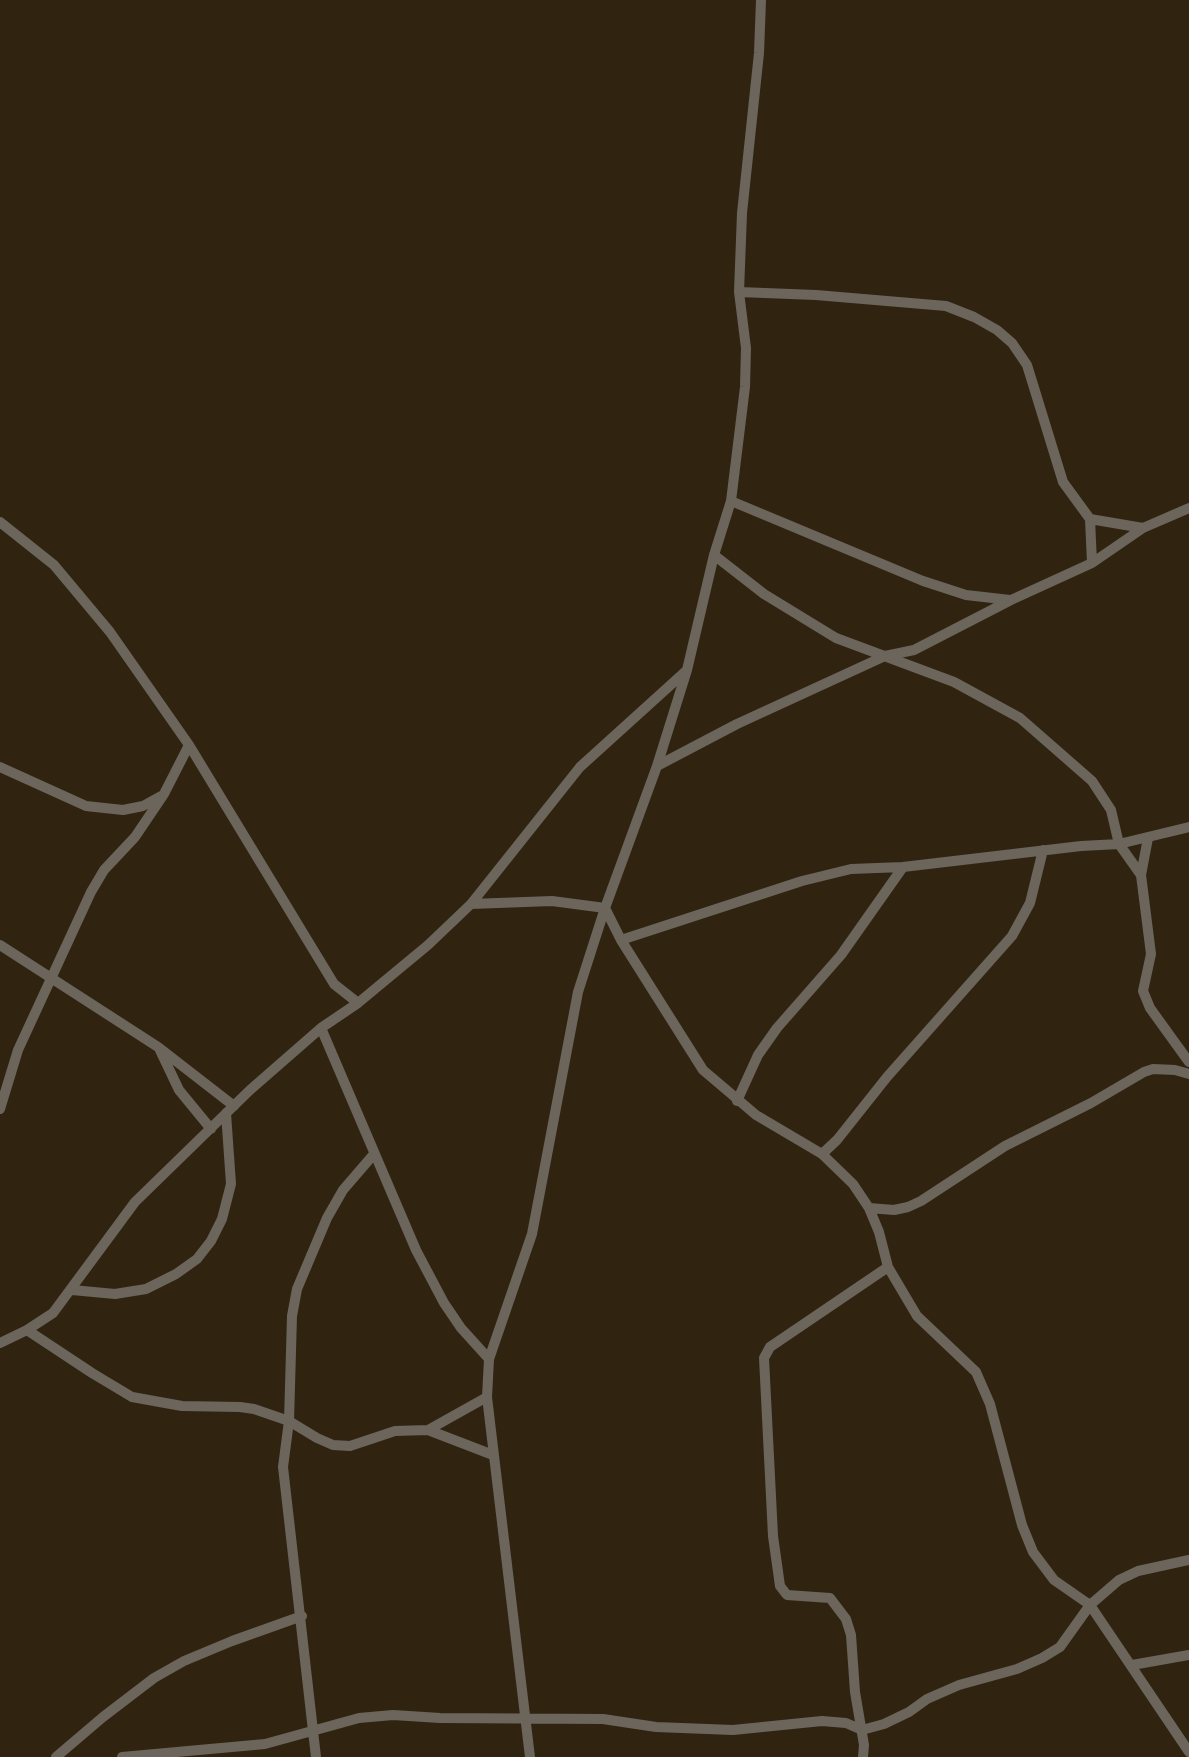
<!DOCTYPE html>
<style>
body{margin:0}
canvas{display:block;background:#302410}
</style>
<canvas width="1189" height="1757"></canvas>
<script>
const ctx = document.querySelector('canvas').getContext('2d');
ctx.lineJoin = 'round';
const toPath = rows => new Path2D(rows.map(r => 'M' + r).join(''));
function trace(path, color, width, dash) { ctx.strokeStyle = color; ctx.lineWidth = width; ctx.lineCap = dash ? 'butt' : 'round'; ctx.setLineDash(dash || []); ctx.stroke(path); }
trace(toPath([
 [739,292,816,295,946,306,974,317,997,330,1012,343,1027,365,1063,482,1090,519,1092,563],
 [731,501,923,581,966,595,1010,600],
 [1090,519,1143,528],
 [0,522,54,565,110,632,189,745,334,984,358,1003],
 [714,555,764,594,836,638,954,682,1020,718,1092,781,1111,810,1119,844,1141,875],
 [657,766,737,724,885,656,914,650,1011,600,1092,563,1143,528,1189,508],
 [0,767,86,806,123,810,143,806,161,796],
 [1148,838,1141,875,1151,954,1143,991,1150,1008,1189,1062],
 [471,904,552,901,605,908,621,940,703,1070,756,1115,822,1154,853,1184,869,1208,879,1232,888,1267,917,1316,976,1372,990,1404,1022,1525,1033,1552,1054,1580,1090,1605,1189,1752],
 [621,940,802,881,851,869,903,867,1081,846,1119,844,1189,827],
 [0,945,158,1047,234,1106],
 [321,1028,416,1250,444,1303,461,1328,489,1359],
 [159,1048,179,1090,211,1129],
 [737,1101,758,1055,777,1028,841,955,903,867],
 [0,1109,18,1050,91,892,104,870,135,837,164,794,189,745],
 [822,1154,837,1140,887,1077,1012,936,1030,903,1043,850],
 [869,1208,894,1210,908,1207,921,1201,1005,1146,1091,1103,1144,1072,1153,1069,1175,1070,1189,1074],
 [72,1290,115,1294,146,1289,176,1274,197,1259,211,1241,222,1219,231,1184,226,1113],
 [27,1330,92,1373,132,1397,182,1406,240,1407,254,1409,289,1421,317,1438,333,1445,350,1446,395,1431,428,1430,493,1455],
 [0,1343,27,1330,53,1313,135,1202,250,1090,321,1028,358,1003,428,945,471,904,580,767,686,671],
 [428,1430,487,1397],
 [1132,1665,1189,1655],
 [56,1757,103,1717,154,1678,184,1661,232,1641,302,1616],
 [122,1757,265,1744,359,1718,393,1715,440,1718,603,1719,656,1727,733,1730,822,1721,846,1723,862,1730,884,1724,909,1712,927,1699,959,1685,1017,1669,1042,1658,1060,1647,1090,1605,1119,1580,1138,1571,1189,1560],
 [316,1757,283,1467,289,1421,292,1316,297,1289,327,1218,343,1190,374,1154],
 [530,1757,487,1397,489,1359,532,1234,578,992,605,908,657,766,687,670,714,555,731,501,745,387,746,348,739,292,742,213,759,53,761,0],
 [863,1757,864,1745,855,1692,851,1635,846,1619,830,1598,787,1595,780,1586,773,1536,764,1358,770,1347,888,1267]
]), '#6b655c', 10);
</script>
